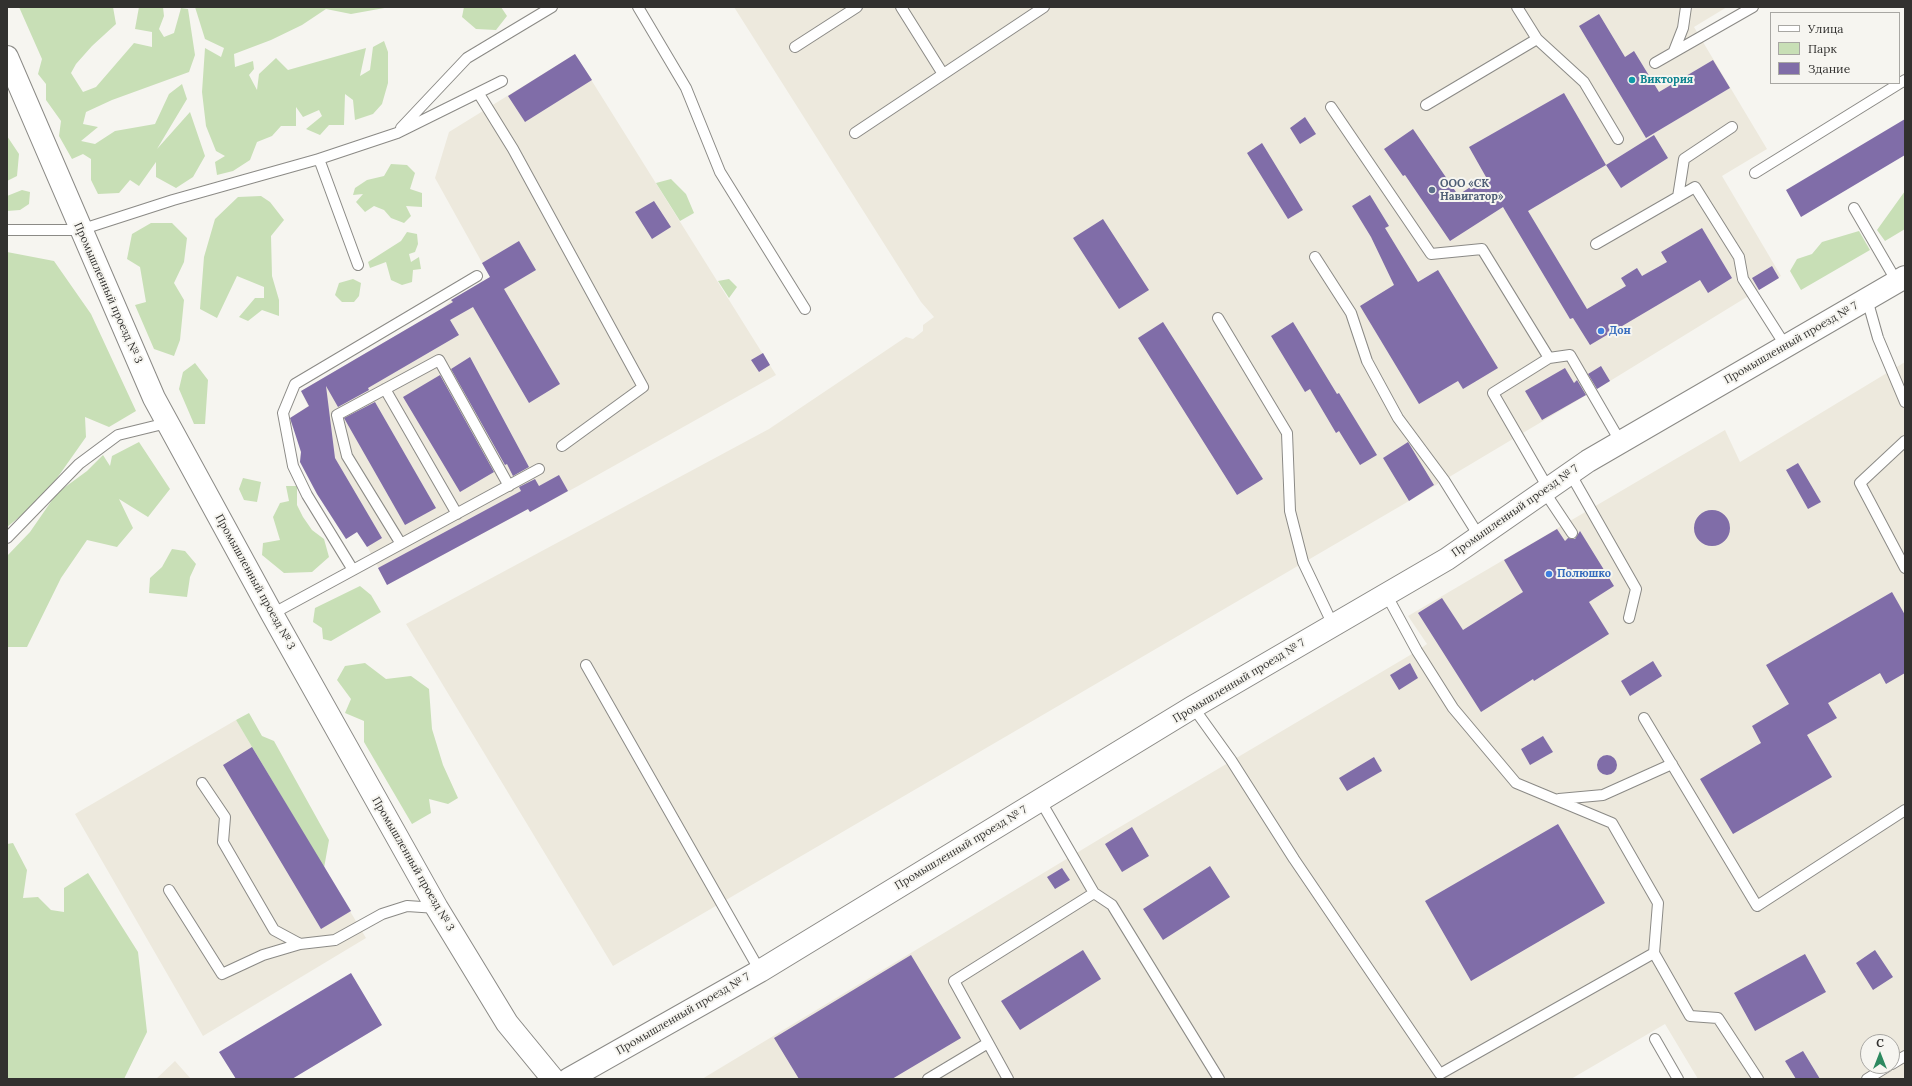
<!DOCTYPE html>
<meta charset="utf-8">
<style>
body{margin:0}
#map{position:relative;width:1912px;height:1086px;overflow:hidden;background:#f6f5f0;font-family:Lora,serif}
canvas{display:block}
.frame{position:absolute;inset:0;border:8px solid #32312f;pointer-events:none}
.legend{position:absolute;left:1770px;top:12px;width:130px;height:72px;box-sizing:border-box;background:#f6f5f0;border:1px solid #a8a7a3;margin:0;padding:5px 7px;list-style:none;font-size:12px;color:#32312f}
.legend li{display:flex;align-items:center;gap:8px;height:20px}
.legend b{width:20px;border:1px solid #a8a7a3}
.north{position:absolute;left:1860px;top:1034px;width:40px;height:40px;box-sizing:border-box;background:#f6f5f0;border:1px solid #a8a7a3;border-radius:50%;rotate:0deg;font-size:11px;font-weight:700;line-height:16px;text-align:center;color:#32312f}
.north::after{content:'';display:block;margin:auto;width:14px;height:18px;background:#2d895f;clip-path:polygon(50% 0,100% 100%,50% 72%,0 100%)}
</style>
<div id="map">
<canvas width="1912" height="1086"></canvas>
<div class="frame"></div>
<ul class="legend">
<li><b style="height:5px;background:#fff"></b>Улица</li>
<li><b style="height:11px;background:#c8dfb6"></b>Парк</li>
<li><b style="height:11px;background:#806da8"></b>Здание</li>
</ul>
<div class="north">С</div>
</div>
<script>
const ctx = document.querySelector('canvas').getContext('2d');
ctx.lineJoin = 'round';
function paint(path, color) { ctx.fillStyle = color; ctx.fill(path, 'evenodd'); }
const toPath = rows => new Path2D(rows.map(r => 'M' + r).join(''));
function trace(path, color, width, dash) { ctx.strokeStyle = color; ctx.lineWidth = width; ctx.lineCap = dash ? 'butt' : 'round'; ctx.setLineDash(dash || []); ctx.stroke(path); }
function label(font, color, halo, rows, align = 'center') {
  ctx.font = font + ' Lora,serif'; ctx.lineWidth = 4; ctx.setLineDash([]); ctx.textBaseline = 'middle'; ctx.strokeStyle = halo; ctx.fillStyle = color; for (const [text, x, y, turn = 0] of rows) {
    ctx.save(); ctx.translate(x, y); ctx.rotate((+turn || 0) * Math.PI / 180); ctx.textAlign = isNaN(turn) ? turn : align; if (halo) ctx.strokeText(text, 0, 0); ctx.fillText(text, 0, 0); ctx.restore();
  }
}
paint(toPath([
 [734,7,1727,7,1694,27,1767,149,1722,176,1781,276,1610,381,1409,501,613,966,406,624,769,429,906,337,913,339,923,331,923,325,934,317,921,302],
 [575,54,776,375,578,486,530,512,528,509,387,585,367,546,357,532,346,539,317,494,300,462,301,452,296,432,289,419,308,406,301,391,443,308,451,300,490,277,435,178,449,132],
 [1905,362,1905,1079,1698,1079,1665,1024,1571,1079,702,1079,1103,837,1417,651,1427,644,1408,616,1725,430,1740,462],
 [1868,1042,1892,1042,1892,1066,1868,1066],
 [236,720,366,938,203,1036,75,814],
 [175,1061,191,1079,156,1079]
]), '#ede9dd');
paint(toPath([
 [19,7,113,7,116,24,92,46,76,64,71,73,83,92,96,87,134,43,152,47,152,32,135,29,139,7,163,7,164,16,159,29,164,37,174,33,181,8,188,9,195,55,189,72,112,100,86,112,83,124,98,127,81,141,95,144,115,131,155,124,169,94,182,84,187,99,157,149,190,112,205,156,193,177,176,188,156,177,156,162,139,186,130,180,119,193,98,194,91,180,91,159,83,154,72,159,59,136,61,121,46,100,46,84,38,74,42,59],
 [195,7,390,7,351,14,326,9,302,25,271,40,234,54,235,67,253,61,254,69,249,75,257,90,259,74,276,58,288,70,366,48,360,76,370,70,373,47,384,41,388,52,388,83,382,104,373,114,355,120,353,100,345,94,344,125,329,125,320,135,306,129,322,116,319,110,303,117,296,107,296,126,281,126,272,136,257,142,250,160,233,171,217,175,215,162,225,156,216,151,206,126,202,92,205,48,221,57,224,48,205,39],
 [464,7,501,7,507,16,496,30,476,29,462,17],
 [7,136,19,154,17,176,7,181],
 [391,164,407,165,415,173,410,189,422,193,422,207,406,206,411,216,404,223,391,218,384,210,374,206,365,212,356,202,363,194,353,195,355,188,367,180,384,176],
 [671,179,686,194,694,213,680,221,656,183],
 [22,190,30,192,29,204,20,210,7,211,7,196],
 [1905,191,1905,229,1885,241,1877,230],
 [261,196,270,202,284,220,271,236,272,276,279,300,279,316,262,310,248,321,239,317,255,298,264,298,264,287,237,276,217,318,200,309,204,257,215,219,238,197],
 [151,223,172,223,187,238,184,262,174,283,184,300,180,340,174,356,154,349,135,305,146,302,140,267,127,259,132,234],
 [1859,231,1870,250,1801,290,1790,271,1797,259,1812,254,1822,242],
 [407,232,417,234,418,244,415,252,409,254,411,262,419,257,421,269,413,270,412,282,402,285,391,280,386,262,370,268,368,262,401,241],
 [7,252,54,261,91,314,136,411,109,427,85,417,86,437,43,498,7,527],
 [353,279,361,283,359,296,354,302,342,302,335,295,339,283],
 [729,279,737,287,729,298,718,281],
 [195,363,208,380,205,424,194,424,179,389,183,372],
 [139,442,170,489,148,517,119,499,133,528,117,547,87,540,61,578,27,647,7,647,7,556,30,532,57,493,87,471,103,455,110,466,112,456],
 [243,478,261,482,257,502,244,500,239,489],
 [286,486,297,486,297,505,303,517,312,530,324,539,329,557,312,572,284,573,262,555,263,543,280,540,273,517,280,503,289,501],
 [172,549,185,551,196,564,190,577,187,597,149,593,150,578,162,567],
 [360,586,371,595,381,612,331,641,323,639,322,628,313,622,315,608],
 [365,663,386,679,411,676,429,689,432,729,443,765,458,798,448,804,429,799,431,813,412,824,364,742,364,721,345,713,351,699,337,680,345,666],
 [249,713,262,736,274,741,329,840,324,868,236,720],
 [13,843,27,870,23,898,38,897,51,910,64,912,64,888,88,873,138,952,147,1032,124,1079,7,1079,7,844]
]), '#c8dfb6');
paint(toPath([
 [1599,14,1625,57,1634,51,1659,92,1713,60,1730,88,1646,138,1579,26],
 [575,54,592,80,525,122,508,96],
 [1564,93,1606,165,1528,211,1587,309,1626,286,1621,278,1637,268,1642,276,1667,262,1661,252,1702,228,1732,278,1708,293,1700,280,1590,345,1573,318,1570,319,1503,207,1450,241,1405,175,1403,176,1384,149,1413,129,1458,195,1486,177,1469,147],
 [1305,117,1316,134,1300,144,1290,128],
 [1905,119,1905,155,1801,217,1786,190],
 [1654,135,1668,158,1621,188,1606,165],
 [1262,143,1303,210,1288,219,1247,153],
 [1370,195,1389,226,1385,228,1418,282,1438,270,1498,368,1463,389,1458,381,1419,404,1360,306,1394,285,1371,237,1352,206],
 [654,201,671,227,652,239,635,212],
 [1103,219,1149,290,1119,309,1073,238],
 [519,241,536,270,504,289,560,384,529,403,473,307,450,320,459,335,368,388,369,390,338,407,326,386,335,458,382,538,367,547,357,532,346,539,317,494,300,462,301,452,290,418,309,406,301,391,453,302,451,300,490,277,482,263],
 [1772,266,1779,278,1759,290,1752,278],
 [1163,322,1263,479,1237,495,1138,338],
 [1293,322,1337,394,1339,393,1377,455,1360,465,1339,431,1336,433,1310,389,1305,392,1271,336],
 [763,353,770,365,759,372,751,360],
 [470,357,529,467,513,476,507,464,505,465,451,369],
 [1601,366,1610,381,1597,389,1588,374],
 [1565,368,1574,383,1577,380,1586,395,1542,420,1525,391],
 [440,375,494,472,460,492,403,397],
 [375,402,436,508,405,525,344,418],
 [1408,442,1434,485,1409,501,1383,458],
 [1798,463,1821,502,1808,509,1786,470],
 [559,475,568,491,530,512,528,509,387,585,378,568,521,491,519,487,535,479,539,486],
 '1694 528a18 18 0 1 1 36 0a18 18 0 1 1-36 0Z',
 [1557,529,1565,541,1568,538,1575,539,1580,531,1614,586,1589,602,1609,634,1534,681,1533,679,1481,712,1418,613,1442,598,1463,630,1523,592,1504,560],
 [1892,592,1905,615,1905,673,1886,684,1880,673,1828,703,1837,718,1807,735,1832,777,1733,834,1700,779,1761,743,1752,726,1789,704,1766,665],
 [1653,661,1662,676,1630,696,1621,681],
 [1410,663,1418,678,1399,690,1390,675],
 [1543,736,1553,752,1530,765,1521,749],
 [252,747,351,911,321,929,223,765],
 '1597 765a10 10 0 1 1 20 0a10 10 0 1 1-20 0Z',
 [1374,757,1382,771,1347,791,1339,778],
 [1558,824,1605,903,1471,981,1425,901],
 [1132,827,1149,856,1122,872,1105,844],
 [1210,866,1230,897,1163,940,1143,909],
 [1062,868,1070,880,1055,889,1047,877],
 [1083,950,1101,979,1020,1030,1001,1001],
 [1875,950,1893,977,1873,990,1856,963],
 [1805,954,1826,992,1755,1031,1734,993],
 [911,955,961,1038,892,1079,799,1079,774,1038],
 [351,973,382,1025,292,1079,236,1079,219,1052],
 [1803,1051,1820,1079,1796,1079,1785,1061]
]), '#806da8');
const service = toPath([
 [638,7,686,88,720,172,805,309],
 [901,7,943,74],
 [1517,7,1537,39,1584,82,1618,139],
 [795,47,857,7],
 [1674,51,1683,28,1686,7],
 [1655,63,1753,7],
 [479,94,513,149,643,387,562,446],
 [1426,105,1537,39],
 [1331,107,1431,254,1482,249,1549,358,1570,355,1620,441],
 [401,128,467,58,552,7],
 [855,133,1044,7],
 [319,159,358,265],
 [1755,173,1905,80],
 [1678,197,1684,159,1732,127],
 [1854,208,1897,282],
 [7,230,80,230,173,200,319,159,397,133,502,81],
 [1596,244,1695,187,1739,257,1743,279,1785,345],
 [1315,257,1351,313,1367,361,1398,418,1444,480,1479,536],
 [1867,299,1878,338,1905,402],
 [1218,318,1287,433,1290,511,1303,562,1333,625],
 [385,389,457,514],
 [1905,441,1860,483,1905,568],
 [1570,473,1636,589,1629,618],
 [1548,488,1493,393,1549,358],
 [1544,491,1572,533],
 [7,538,79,464,118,435,167,423],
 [401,544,347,456,337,415,439,360,509,486],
 [353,570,307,495,293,466,283,413,295,384,477,276],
 [1386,594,1417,651,1453,708,1516,783,1612,823,1658,903,1654,953,1690,1016,1718,1018,1758,1079],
 [272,614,539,469],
 [586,665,760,971],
 [1193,707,1231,760,1294,859,1440,1074,1654,953],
 [1644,718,1757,906,1905,810],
 [202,783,225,817,223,842,274,930,300,944,335,940,382,914,407,906,437,908],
 [1559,799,1603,795,1672,764],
 [1040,800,1094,893,1112,905,1219,1079],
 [169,890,222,974,263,955,300,944],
 [1655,1039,1678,1079],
 [1892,1064,1905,1056],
 [928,1079,988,1043],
 [1008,1079,954,981,1094,893],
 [1867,1079,1888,1066]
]);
const tertiary = toPath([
 [7,57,154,398,272,614,437,908,507,1023,553,1079],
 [569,1079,760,971,1193,707,1447,559,1588,461,1905,277]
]);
trace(service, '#8b8a86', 12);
trace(tertiary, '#8b8a86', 24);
trace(service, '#fff', 10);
trace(tertiary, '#fff', 22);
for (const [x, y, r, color] of [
 [1632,80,4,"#0f9aa8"],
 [1432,190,4,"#5c6f8a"],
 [1601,331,4,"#3f7fe0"],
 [1549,574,4,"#3f7fe0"]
]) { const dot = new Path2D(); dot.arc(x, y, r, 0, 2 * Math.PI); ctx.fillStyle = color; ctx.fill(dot); trace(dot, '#f6f5f0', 1.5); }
label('bold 11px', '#0d838f', '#f6f5f0', [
 ["Виктория",1640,80]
], 'left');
label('bold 11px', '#4e5e75', '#f6f5f0', [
 ["ООО «СК",1440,184],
 ["Навигатор»",1440,197]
], 'left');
label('11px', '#32312f', '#f6f5f0', [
 ["Промышленный проезд № 3",108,293,66],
 ["Промышленный проезд № 7",1791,343,-30],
 ["Промышленный проезд № 7",1515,511,-35],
 ["Промышленный проезд № 3",255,582,61],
 ["Промышленный проезд № 7",1239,681,-31],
 ["Промышленный проезд № 7",961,848,-31],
 ["Промышленный проезд № 3",413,864,60],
 ["Промышленный проезд № 7",683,1014,-30]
]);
label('bold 11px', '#366cbe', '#f6f5f0', [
 ["Дон",1609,331],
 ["Полюшко",1557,574]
], 'left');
</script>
